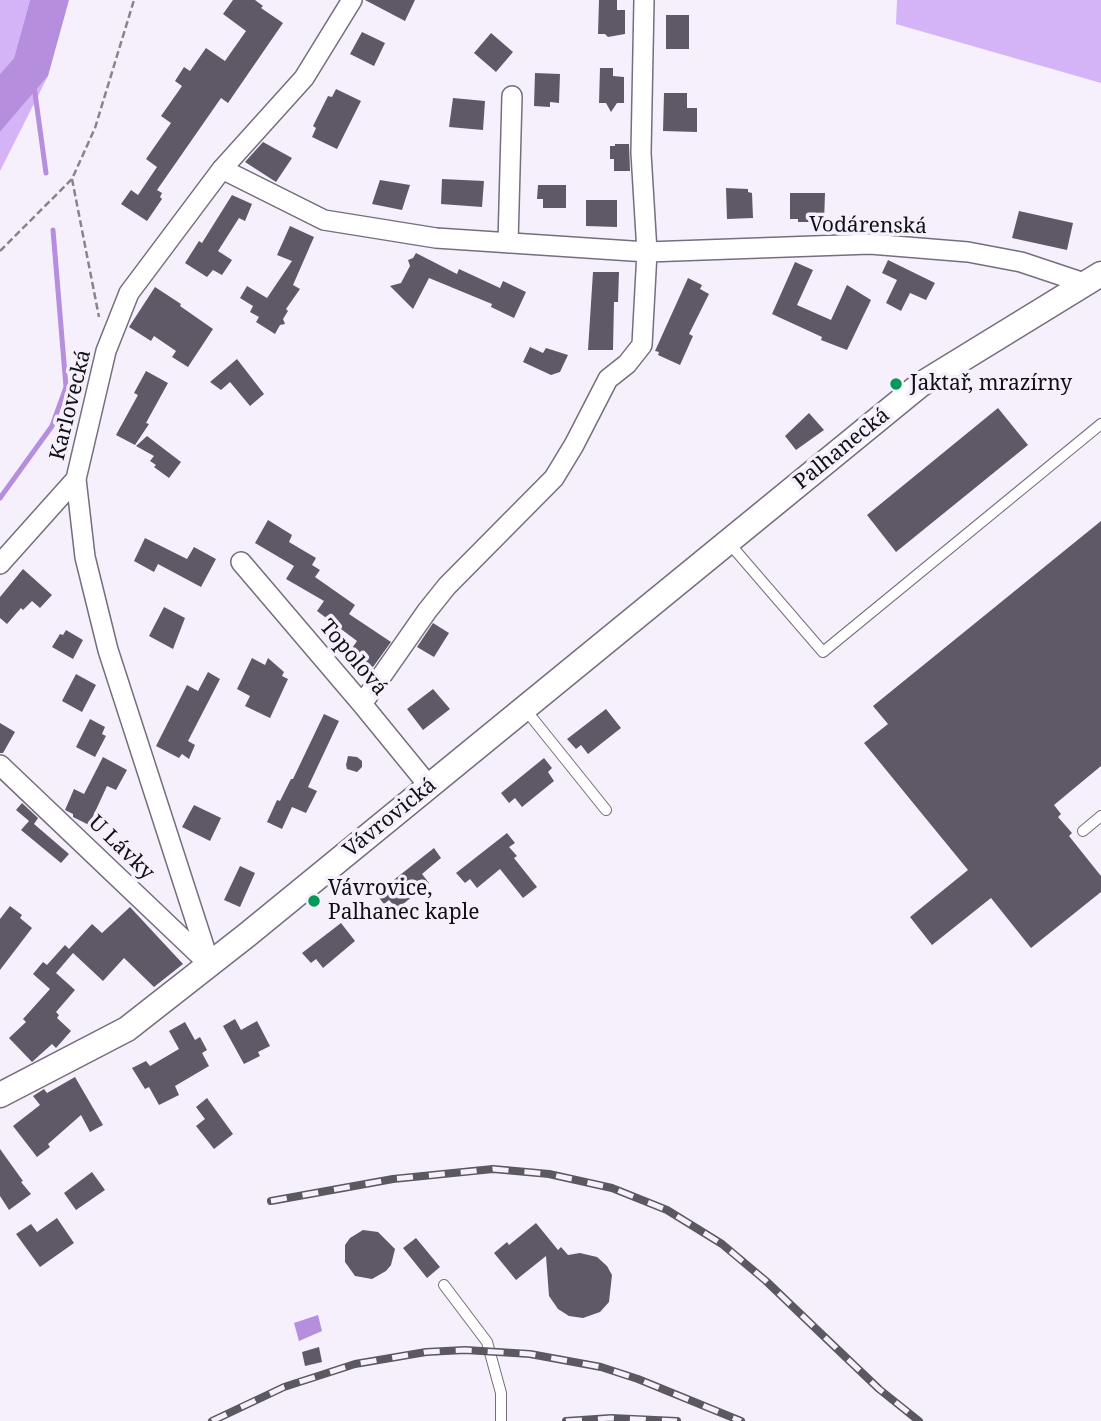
<!DOCTYPE html>
<meta charset="utf-8">
<style>
body{margin:0}
canvas{display:block;background:#f6f0fd}
</style>
<canvas width="1101" height="1421"></canvas>
<script>
const ctx = document.querySelector('canvas').getContext('2d');
ctx.lineJoin = 'round';
function paint(path, color) { ctx.fillStyle = color; ctx.fill(path, 'evenodd'); }
const toPath = rows => new Path2D(rows.map(r => 'M' + r).join(''));
function trace(path, color, width, dash) { ctx.strokeStyle = color; ctx.lineWidth = width; ctx.lineCap = dash ? 'butt' : 'round'; ctx.setLineDash(dash || []); ctx.stroke(path); }
function label(font, color, halo, rows, align = 'center') {
  ctx.font = font + ' "Noto Serif",serif'; ctx.lineWidth = 7; ctx.setLineDash([]); ctx.textBaseline = 'middle'; ctx.strokeStyle = halo; ctx.fillStyle = color; for (const [text, x, y, turn = 0] of rows) {
    ctx.save(); ctx.translate(x, y); ctx.rotate((+turn || 0) * Math.PI / 180); ctx.textAlign = isNaN(turn) ? turn : align; if (halo) ctx.strokeText(text, 0, 0); ctx.fillText(text, 0, 0); ctx.restore();
  }
}
paint(toPath([
 [0,0,30,0,14,58,0,74],
 [897,0,1101,0,1101,83,896,24],
 [48,76,0,171,0,132]
]), '#d4b4f7');
paint(toPath([
 [30,0,69,0,48,76,0,132,0,74,14,58],
 [318,1315,322,1331,299,1341,294,1323]
]), '#b58edd');
trace(toPath([
 [34,86,46,173],
 [0,498,52,426,66,387,53,230]
]), '#b58edd', 5);
paint(toPath([
 [233,0,255,0,263,6,261,8,283,23,228,103,221,98,157,190,162,193,160,197,162,199,147,221,121,204,131,190,138,195,157,167,146,159,171,123,161,116,182,86,175,81,184,67,190,71,206,48,225,61,246,31,223,14],
 [365,0,415,0,405,21],
 [599,0,617,0,617,10,625,10,625,34,608,37,605,34,598,34],
 [666,15,689,15,689,49,666,49],
 [362,32,385,43,374,66,350,54],
 [491,33,513,52,496,72,474,53],
 [600,68,613,68,613,76,624,77,624,103,617,103,611,112,606,103,599,103],
 [535,73,560,74,559,103,550,102,550,107,534,106],
 [336,89,361,101,337,149,312,137,316,128,313,126,328,96,332,97],
 [664,93,687,93,687,108,697,108,697,132,663,131],
 [453,98,485,101,483,130,449,127],
 [263,142,292,158,276,182,245,162],
 [615,144,629,144,630,171,614,171,614,159,610,159,610,146,615,146],
 [442,179,484,181,482,207,441,204],
 [380,180,410,185,402,210,372,204],
 [538,185,566,185,566,208,543,208,543,199,537,199],
 [726,188,748,189,748,192,752,193,753,218,727,219],
 [790,193,825,193,824,222,798,222,798,219,790,219],
 [232,195,252,204,245,221,239,218,218,251,232,260,222,275,213,270,207,277,185,263,199,241,202,243],
 [586,200,617,200,617,227,586,226],
 [1019,211,1073,223,1067,250,1012,238],
 [290,226,314,237,293,285,300,289,286,309,288,311,283,319,285,324,280,325,275,334,256,322,259,317,250,312,253,306,240,298,247,286,267,298,292,261,277,255],
 [416,253,457,274,459,269,500,288,503,281,526,292,514,318,491,307,492,304,429,278,413,309,390,286,401,283,410,266,408,260,413,258],
 [888,260,935,283,926,300,910,293,901,311,886,303,897,280,882,273],
 [795,262,813,270,797,305,831,320,847,285,871,300,847,350,821,340,822,337,772,314],
 [593,272,619,272,618,302,614,302,613,350,588,350],
 [688,278,702,285,700,289,709,294,689,334,693,336,680,365,658,355,659,352,655,351],
 [155,287,181,304,180,306,213,329,188,367,172,357,176,351,154,336,151,341,129,327],
 [530,347,543,353,546,348,568,355,560,372,551,375,523,362],
 [237,359,264,394,250,406,230,382,221,390,210,382],
 [146,371,168,383,146,423,149,424,135,445,116,435,138,395,134,393],
 [998,408,1028,445,896,552,867,515],
 [809,413,824,430,796,450,785,436],
 [147,436,181,462,169,478,154,467,156,465,150,461,154,456,136,446],
 [268,520,292,535,289,542,316,558,312,565,320,570,315,577,355,605,349,614,391,642,373,667,350,651,357,641,317,611,324,601,286,579,294,566,255,543],
 [1101,521,1101,766,1054,805,1061,814,1058,817,1072,833,1069,836,1101,876,1101,892,1031,948,991,898,932,945,910,917,968,870,864,743,888,724,873,706],
 [145,538,187,559,194,547,216,559,201,587,158,564,154,572,134,561],
 [23,569,52,595,40,608,32,601,23,610,21,608,7,624,0,618,0,597],
 [164,607,185,618,173,649,149,636],
 [433,623,449,633,434,657,417,647],
 [66,630,83,640,73,659,52,647,60,634,63,635],
 [252,658,265,665,268,658,284,672,282,676,288,679,270,718,245,706,250,696,237,689],
 [208,672,220,679,188,741,195,745,189,759,182,754,179,758,156,746,187,685,198,691],
 [76,674,96,685,82,712,62,701],
 [433,689,450,709,423,730,407,709],
 [606,709,621,728,588,754,581,745,576,749,567,739],
 [324,714,339,721,308,787,317,791,306,813,292,807,282,829,267,822,277,800,280,801,291,779,293,779],
 [90,719,105,727,102,734,106,736,95,757,76,747],
 [0,723,15,732,3,753,0,753],
 [348,756,357,757,362,761,362,767,357,772,347,769,346,765],
 [103,757,127,770,116,790,107,786,89,825,73,817,73,814,65,810,74,789,84,794],
 [544,758,552,768,548,772,554,781,522,807,515,798,509,803,501,793],
 [22,803,38,818,34,824,69,854,61,863,21,830,29,821,16,810],
 [194,805,221,818,210,841,182,827],
 [507,833,515,843,509,847,517,856,514,858,537,887,523,898,500,869,477,888,470,879,465,883,456,873],
 [434,848,441,858,422,874,429,883,397,909,389,900,384,904,376,894],
 [240,866,255,873,240,907,224,900],
 [10,906,22,915,20,918,32,928,0,970,0,919],
 [130,907,183,964,154,987,124,958,103,981,73,953,56,973,75,990,56,1012,59,1015,57,1018,71,1031,56,1048,52,1044,32,1062,9,1038,26,1022,23,1019,50,989,33,974,43,962,47,965,65,945,69,949,92,924,102,933],
 [341,923,355,941,323,968,316,959,311,963,302,953],
 [235,1019,241,1030,257,1021,270,1046,258,1052,260,1056,244,1064,223,1026],
 [185,1022,195,1040,200,1037,207,1050,202,1053,209,1066,175,1086,179,1095,159,1105,149,1087,145,1089,132,1068,146,1061,150,1066,179,1049,169,1031],
 [75,1077,103,1125,90,1132,81,1115,48,1144,50,1147,37,1157,13,1126,40,1105,33,1096,44,1089,47,1093],
 [207,1098,233,1134,214,1149,196,1126,205,1119,196,1107],
 [0,1149,23,1181,21,1182,31,1194,9,1210,0,1196],
 [92,1172,105,1190,76,1210,64,1193],
 [57,1218,74,1243,40,1267,16,1234,31,1224,37,1232],
 [536,1223,558,1250,561,1247,568,1255,580,1253,597,1257,607,1266,612,1275,609,1302,600,1312,583,1318,569,1316,558,1309,549,1296,546,1256,516,1280,494,1253,507,1242,509,1245],
 [363,1230,378,1232,395,1249,391,1265,386,1271,372,1279,355,1276,345,1262,345,1245,350,1238],
 [416,1238,440,1267,427,1278,403,1248],
 [319,1347,322,1362,305,1366,302,1352]
]), '#5f5967');
const service = toPath([
 [729,543,823,652,1101,424],
 [525,709,606,810],
 [1083,831,1101,816],
 [444,1285,487,1342,501,1393,501,1421]
]);
const minor = toPath([
 [222,169,324,220,436,238,647,252,870,244,968,252,1021,262,1084,283],
 [508,243,512,96],
 [241,562,362,704,429,786],
 [0,564,76,479],
 [362,704,427,611,447,586,554,478,574,445,608,379,627,364,642,345,647,252,641,153,644,0],
 [0,765,207,962],
 [210,965,108,650,85,557,76,479,106,351,129,293,222,169,304,78,352,0]
]);
const tertiary = toPath([
 [0,1095,127,1029,247,935,920,385,1101,274]
]);
trace(service, '#756e7d', 12);
trace(minor, '#756e7d', 22);
trace(tertiary, '#756e7d', 27);
trace(toPath([
 [72,179,99,317],
 [0,251,72,179,95,128,134,0]
]), '#88848d', 2.5, [7, 3.5]);
trace(service, '#fff', 10);
trace(minor, '#fff', 19);
trace(tertiary, '#fff', 24);
const rail = toPath([
 [271,1201,393,1179,493,1169,549,1174,612,1188,667,1210,722,1244,766,1281,879,1389,919,1421],
 [212,1421,284,1387,355,1364,426,1352,465,1350,530,1354,601,1367,638,1379,741,1421],
 [566,1421,611,1418,677,1421]
]);
trace(rail, '#5c5860', 8);
trace(rail, '#f6f0fd', 5, [16]);
for (const [x, y, r, color] of [
 [896,384,7,"#049859"],
 [314,901,7,"#049859"]
]) { const dot = new Path2D(); dot.arc(x, y, r, 0, 2 * Math.PI); ctx.fillStyle = color; ctx.fill(dot); trace(dot, '#f6f0fd', 2.5); }
label('21px', '#110f14', '#f6f0fd', [
 ["Vodárenská",868,226,1],
 ["Karlovecká",71,405,-76],
 ["Palhanecká",842,449,-39],
 ["Topolová",353,658,50],
 ["Vávrovická",390,818,-39],
 ["U Lávky",121,848,44]
]);
label('21px', '#110f14', '#f6f0fd', [
 ["Jaktař, mrazírny",910,384],
 ["Vávrovice,",328,889],
 ["Palhanec kaple",328,913]
], 'left');
</script>
